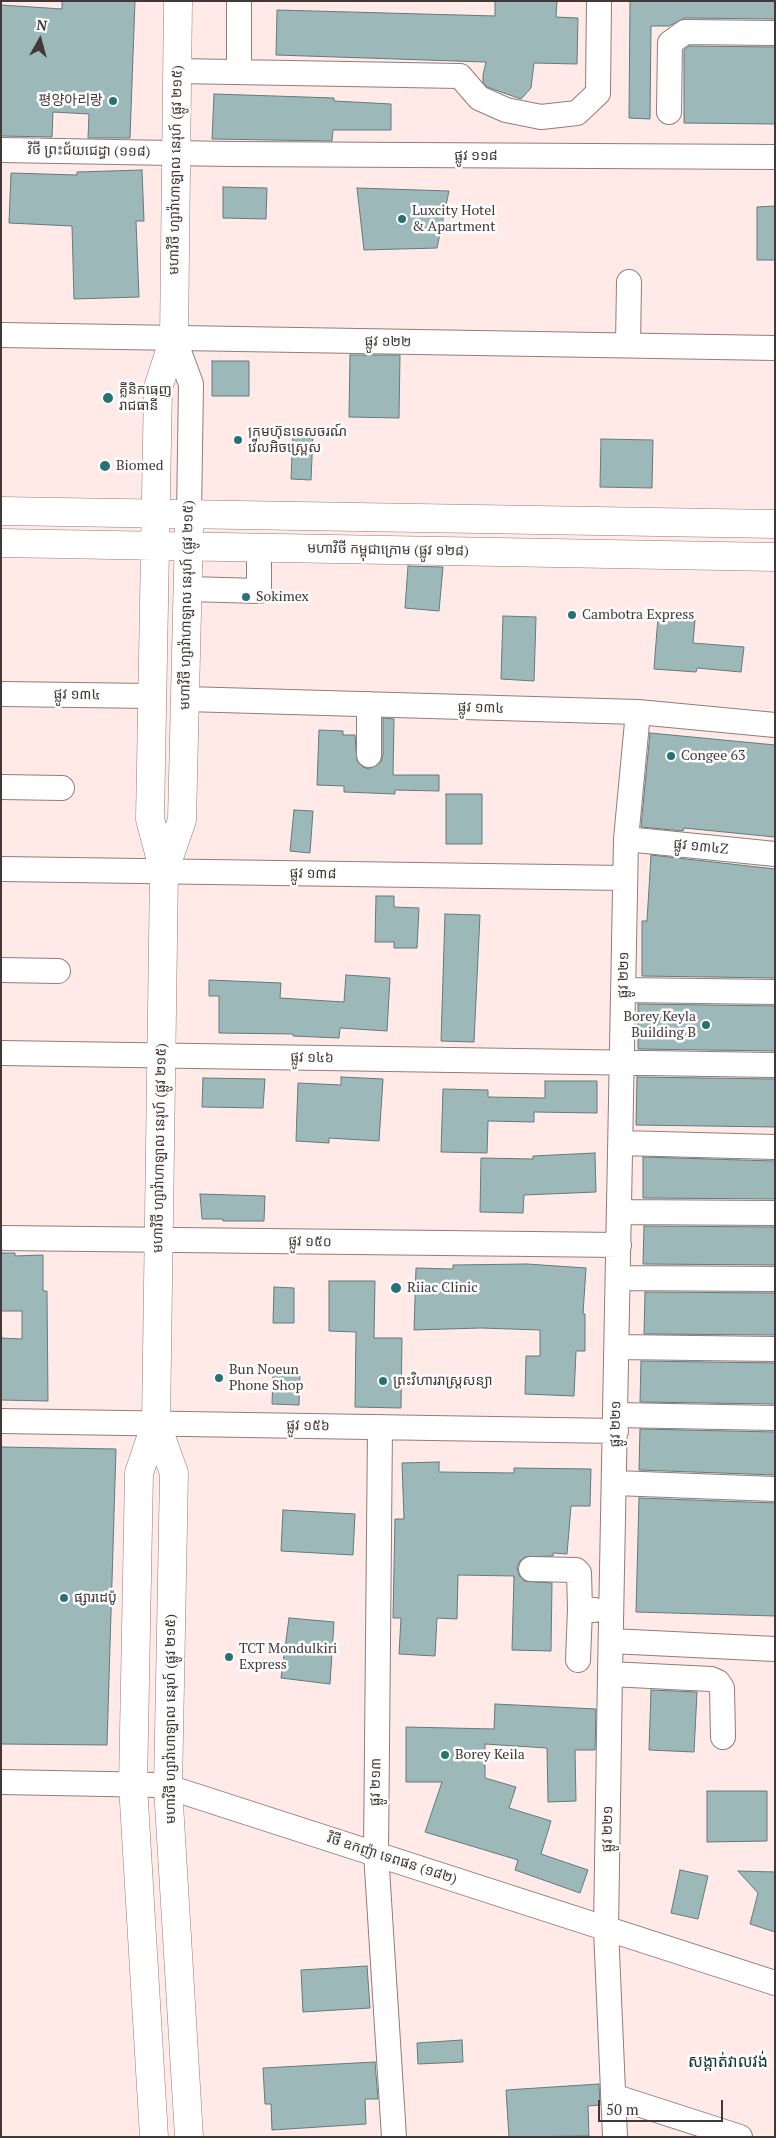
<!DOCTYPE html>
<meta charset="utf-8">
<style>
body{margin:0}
#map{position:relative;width:776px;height:2138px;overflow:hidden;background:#ffeae8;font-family:"PT Serif",serif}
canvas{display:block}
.frame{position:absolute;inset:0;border:2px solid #423837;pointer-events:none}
.north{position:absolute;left:15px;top:15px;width:50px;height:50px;-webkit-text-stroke:4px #fdfdfd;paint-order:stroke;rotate:7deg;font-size:14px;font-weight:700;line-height:20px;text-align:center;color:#423837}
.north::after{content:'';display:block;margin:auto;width:18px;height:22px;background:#423837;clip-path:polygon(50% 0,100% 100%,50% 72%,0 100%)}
.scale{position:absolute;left:598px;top:2100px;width:125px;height:22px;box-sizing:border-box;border:2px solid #423837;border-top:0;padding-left:6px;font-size:15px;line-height:18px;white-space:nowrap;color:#423837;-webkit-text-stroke:4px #fdfdfd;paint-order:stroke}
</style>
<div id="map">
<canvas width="776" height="2138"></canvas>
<div class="frame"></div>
<div class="north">N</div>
<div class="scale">50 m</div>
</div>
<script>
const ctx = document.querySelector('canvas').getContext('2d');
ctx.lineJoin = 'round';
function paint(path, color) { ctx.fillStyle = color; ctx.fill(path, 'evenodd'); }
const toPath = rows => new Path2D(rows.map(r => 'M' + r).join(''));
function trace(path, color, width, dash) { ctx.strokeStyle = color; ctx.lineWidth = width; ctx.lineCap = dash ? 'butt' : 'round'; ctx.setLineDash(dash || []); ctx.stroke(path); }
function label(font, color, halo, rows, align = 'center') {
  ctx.font = font + ' "PT Serif","Noto Sans KR","Noto Sans Khmer",serif'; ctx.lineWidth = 5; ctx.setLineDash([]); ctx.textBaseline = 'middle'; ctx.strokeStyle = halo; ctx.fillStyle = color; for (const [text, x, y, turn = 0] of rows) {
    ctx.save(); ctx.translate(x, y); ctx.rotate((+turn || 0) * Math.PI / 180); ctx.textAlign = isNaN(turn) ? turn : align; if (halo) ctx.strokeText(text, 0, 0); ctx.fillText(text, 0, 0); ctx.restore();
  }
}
const building = toPath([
 [62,1,135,1,130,138,88,138,89,114,53,112,52,137,1,136,1,5,62,9,62,1],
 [495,1,557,1,556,17,578,18,577,64,534,63,531,88,521,99,487,87,483,82,483,75,486,62,276,55,277,10,495,16,495,1],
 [630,1,775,1,775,19,685,18,669,26,651,26,650,119,629,118,630,1],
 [689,46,775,47,775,124,684,123,684,50,689,46],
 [214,94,334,98,334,101,391,104,391,130,333,130,332,141,212,139,214,94],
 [142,170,144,221,136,221,139,297,74,299,72,226,9,223,11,173,77,175,77,172,142,170],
 [223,187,267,188,266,219,223,218,223,187],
 [357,188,449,191,437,248,364,250,357,188],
 [775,206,775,260,757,260,757,207,775,206],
 [350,355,400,355,399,418,349,417,350,355],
 [212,361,249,361,249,396,212,396,212,361],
 [293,433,313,434,311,480,291,479,293,433],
 [601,439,653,440,652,488,600,487,601,439],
 [408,566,443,567,439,611,405,608,408,566],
 [503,616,536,617,534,681,501,679,503,616],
 [658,617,695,620,693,643,744,647,741,672,697,668,696,672,654,669,658,617],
 [383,718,394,719,393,775,439,775,439,791,395,790,395,794,344,792,344,786,317,785,319,730,343,731,343,735,355,735,357,761,363,767,369,769,381,762,383,755,383,718],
 [650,733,775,745,775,837,684,828,683,831,641,827,650,733],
 [446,794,482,794,482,844,446,844,446,794],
 [294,810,313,811,310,853,290,851,294,810],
 [651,855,775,869,775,978,642,976,642,921,647,921,651,855],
 [376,896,394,896,394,907,419,908,417,948,394,948,394,942,375,942,376,896],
 [445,914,480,915,474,1042,441,1041,445,914],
 [346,975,390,978,387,1031,340,1028,339,1038,293,1036,293,1034,219,1033,219,996,209,996,209,980,281,983,280,998,344,1002,346,975],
 [638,1004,775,1006,775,1051,638,1049,638,1004],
 [341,1077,383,1079,379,1141,329,1138,329,1143,296,1141,298,1083,341,1085,341,1077],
 [637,1077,775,1079,775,1127,636,1125,637,1077],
 [203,1078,265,1079,263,1108,202,1107,203,1078],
 [545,1081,597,1081,597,1113,534,1112,534,1122,488,1121,487,1153,441,1152,443,1089,488,1090,488,1097,545,1098,545,1081],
 [595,1153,596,1192,524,1195,523,1213,480,1212,481,1158,533,1159,533,1156,595,1153],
 [643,1157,775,1161,775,1199,643,1198,643,1157],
 [200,1194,265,1196,264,1221,223,1221,223,1219,202,1219,200,1194],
 [644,1226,775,1227,775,1265,643,1264,644,1226],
 [1,1253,15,1253,15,1256,43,1255,43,1291,47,1291,48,1401,1,1400,1,1338,22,1339,22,1311,1,1311,1,1253],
 [527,1264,586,1268,583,1314,585,1314,585,1351,576,1351,574,1396,525,1394,526,1356,540,1356,540,1330,481,1328,414,1330,416,1268,453,1269,453,1265,527,1264],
 [329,1281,375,1281,374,1338,402,1338,401,1408,355,1407,356,1332,329,1331,329,1281],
 [274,1287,294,1288,294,1323,273,1323,274,1287],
 [645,1292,775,1293,775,1335,644,1334,645,1292],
 [641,1361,775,1363,775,1404,640,1402,641,1361],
 [273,1374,300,1374,299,1405,272,1404,273,1374],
 [640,1429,775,1432,775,1475,639,1470,640,1429],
 [1,1447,116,1449,107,1745,1,1744,1,1447],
 [439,1462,439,1472,514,1473,514,1468,591,1469,590,1506,571,1506,567,1554,553,1553,553,1556,525,1557,520,1561,517,1568,519,1575,524,1581,552,1583,551,1651,512,1650,514,1576,458,1575,457,1619,437,1618,435,1656,399,1654,401,1618,393,1618,395,1519,404,1519,402,1463,439,1462],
 [639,1498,775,1503,775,1616,636,1612,639,1498],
 [283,1510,355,1514,353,1555,281,1551,283,1510],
 [289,1618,334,1622,330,1684,281,1678,289,1618],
 [651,1690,697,1692,694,1752,649,1750,651,1690],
 [495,1704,596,1709,595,1750,575,1750,576,1801,548,1802,547,1748,485,1744,485,1778,516,1787,509,1808,551,1821,541,1854,588,1870,580,1893,515,1870,518,1860,425,1832,442,1782,406,1782,406,1727,494,1729,495,1704],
 [707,1791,767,1791,767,1841,707,1842,707,1791],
 [680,1870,708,1876,698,1919,671,1913,680,1870],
 [738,1871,775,1872,775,1932,750,1924,758,1893,738,1871],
 [367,1966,370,2008,303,2012,301,1970,367,1966],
 [462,2040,463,2062,418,2064,417,2043,462,2040],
 [375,2062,378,2099,365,2099,366,2124,272,2130,271,2104,265,2104,263,2068,375,2062],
 [599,2084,600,2105,588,2106,589,2136,509,2137,506,2090,599,2084]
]);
paint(building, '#9db8b9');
trace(building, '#627b7c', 1);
const minor = toPath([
 [177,71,460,76,479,98,506,110,541,117,577,113,598,93,599,1],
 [239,71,239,1],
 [669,112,670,43,685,32,775,33],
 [1,150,230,154,775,157],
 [1,335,775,348],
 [174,338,191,384,189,515],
 [628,345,629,282],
 [188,589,259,591,259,548],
 [1,694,152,696],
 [186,699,638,712,775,725],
 [369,755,369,704],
 [1,787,62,788],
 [626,839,775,854],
 [1,869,625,878],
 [1,970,58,971],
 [624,990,775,992],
 [1,1053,775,1065],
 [621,1143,775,1147],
 [619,1212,775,1213],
 [1,1238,619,1245],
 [619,1278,775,1279],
 [617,1347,775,1349],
 [616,1415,775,1418],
 [1,1421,616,1431],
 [380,1427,376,1853,394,2137],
 [615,1483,775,1489],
 [531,1569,576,1570,579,1573,580,1609],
 [611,1641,775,1649],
 [578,1660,580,1609,595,1610],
 [610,1674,711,1679,718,1682,722,1688,723,1737],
 [1,1782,157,1785,168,1787,775,1983],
 [613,2096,740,2137],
 [615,2137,606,1929,610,1674,626,839,638,712]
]);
const major = toPath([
 [1,511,775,524],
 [1,543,775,557],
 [164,872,182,820,189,529],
 [156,1423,174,1473,168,1787,189,2137],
 [154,2137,133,1785,139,1473,156,1423,164,872,150,819,158,388,174,338,178,1]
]);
trace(minor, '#937c7a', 26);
trace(major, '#937c7a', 29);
trace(minor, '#fff', 24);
trace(major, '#fff', 28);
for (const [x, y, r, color] of [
 [113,101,5,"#277274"],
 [402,219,5,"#277274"],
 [108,398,6,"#277274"],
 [238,440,5,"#277274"],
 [105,466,6,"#277274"],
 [246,597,5,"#277274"],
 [572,615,5,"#277274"],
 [671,756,5,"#277274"],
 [706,1025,5,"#277274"],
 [396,1288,6,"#277274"],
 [219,1378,5,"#277274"],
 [383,1381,5,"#277274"],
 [64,1598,5,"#277274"],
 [229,1657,5,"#277274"],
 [445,1755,5,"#277274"]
]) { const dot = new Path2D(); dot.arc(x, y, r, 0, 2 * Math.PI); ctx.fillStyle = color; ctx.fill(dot); trace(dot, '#fdfdfd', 2); }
label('14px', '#423837', '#fdfdfd', [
 ["평양아리랑",103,101,"right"],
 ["Luxcity Hotel",412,211],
 ["& Apartment",412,227],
 ["គ្លីនិកធ្មេញ",119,390],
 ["រាជធានី",119,406],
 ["ក្រុមហ៊ុនទេសចរណ៍",248,432],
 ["វើលអិចស្រ្ពេស",248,448],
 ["Biomed",116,466],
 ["Sokimex",256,597],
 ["Cambotra Express",582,615],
 ["Congee 63",681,756],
 ["Borey Keyla",696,1017,"right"],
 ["Building B",696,1033,"right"],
 ["Riiac Clinic",407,1288],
 ["Bun Noeun",229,1370],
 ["Phone Shop",229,1386],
 ["ព្រះវិហាររាស្ត្រសន្យា",393,1381],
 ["ផ្សារដេប៉ូ",74,1598],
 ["TCT Mondulkiri",239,1649],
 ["Express",239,1665],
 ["Borey Keila",455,1755]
], 'left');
label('14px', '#423837', '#fdfdfd', [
 ["វិថី ព្រះជ័យជេដ្ធា (១១៨)",89,151,1],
 ["ផ្លូវ ១១៨",476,156],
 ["មហាវិថី ហ្សាវ៉ាហាឡាល នេរុហ៍ (ផ្លូវ ២១៥)",176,170,-89],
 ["ផ្លូវ ១២២",388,342,1],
 ["មហាវិថី កម្ពុជាក្រោម (ផ្លូវ ១២៨)",388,550,1],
 ["មហាវិថី ហ្សាវ៉ាហាឡាល នេរុហ៍ (ផ្លូវ ២១៥)",187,605,-89],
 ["ផ្លូវ ១៣៤",77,695,1],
 ["ផ្លូវ ១៣៤",481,708,2],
 ["ផ្លូវ ១៣៤Z",701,847,6],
 ["ផ្លូវ ១៣៨",313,874,1],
 ["ផ្លូវ ២២១",624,975,-89],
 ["ផ្លូវ ១៤៦",312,1058,1],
 ["មហាវិថី ហ្សាវ៉ាហាឡាល នេរុហ៍ (ផ្លូវ ២១៥)",160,1148,-89],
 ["ផ្លូវ ១៥០",310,1242,1],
 ["ផ្លូវ ២២១",616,1424,-89],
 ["ផ្លូវ ១៥៦",308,1426,1],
 ["មហាវិថី ហ្សាវ៉ាហាឡាល នេរុហ៍ (ផ្លូវ ២១៥)",171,1719,-90],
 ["ផ្លូវ ២១៣",376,1782,-89],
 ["ផ្លូវ ២២១",608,1829,-89],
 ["វិថី ឧកញ៉ា ទេពផន (១៨២)",392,1859,18]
]);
label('16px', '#133637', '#fdfdfd', [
 ["សង្កាត់វាលវង់",728,2062]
]);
</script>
